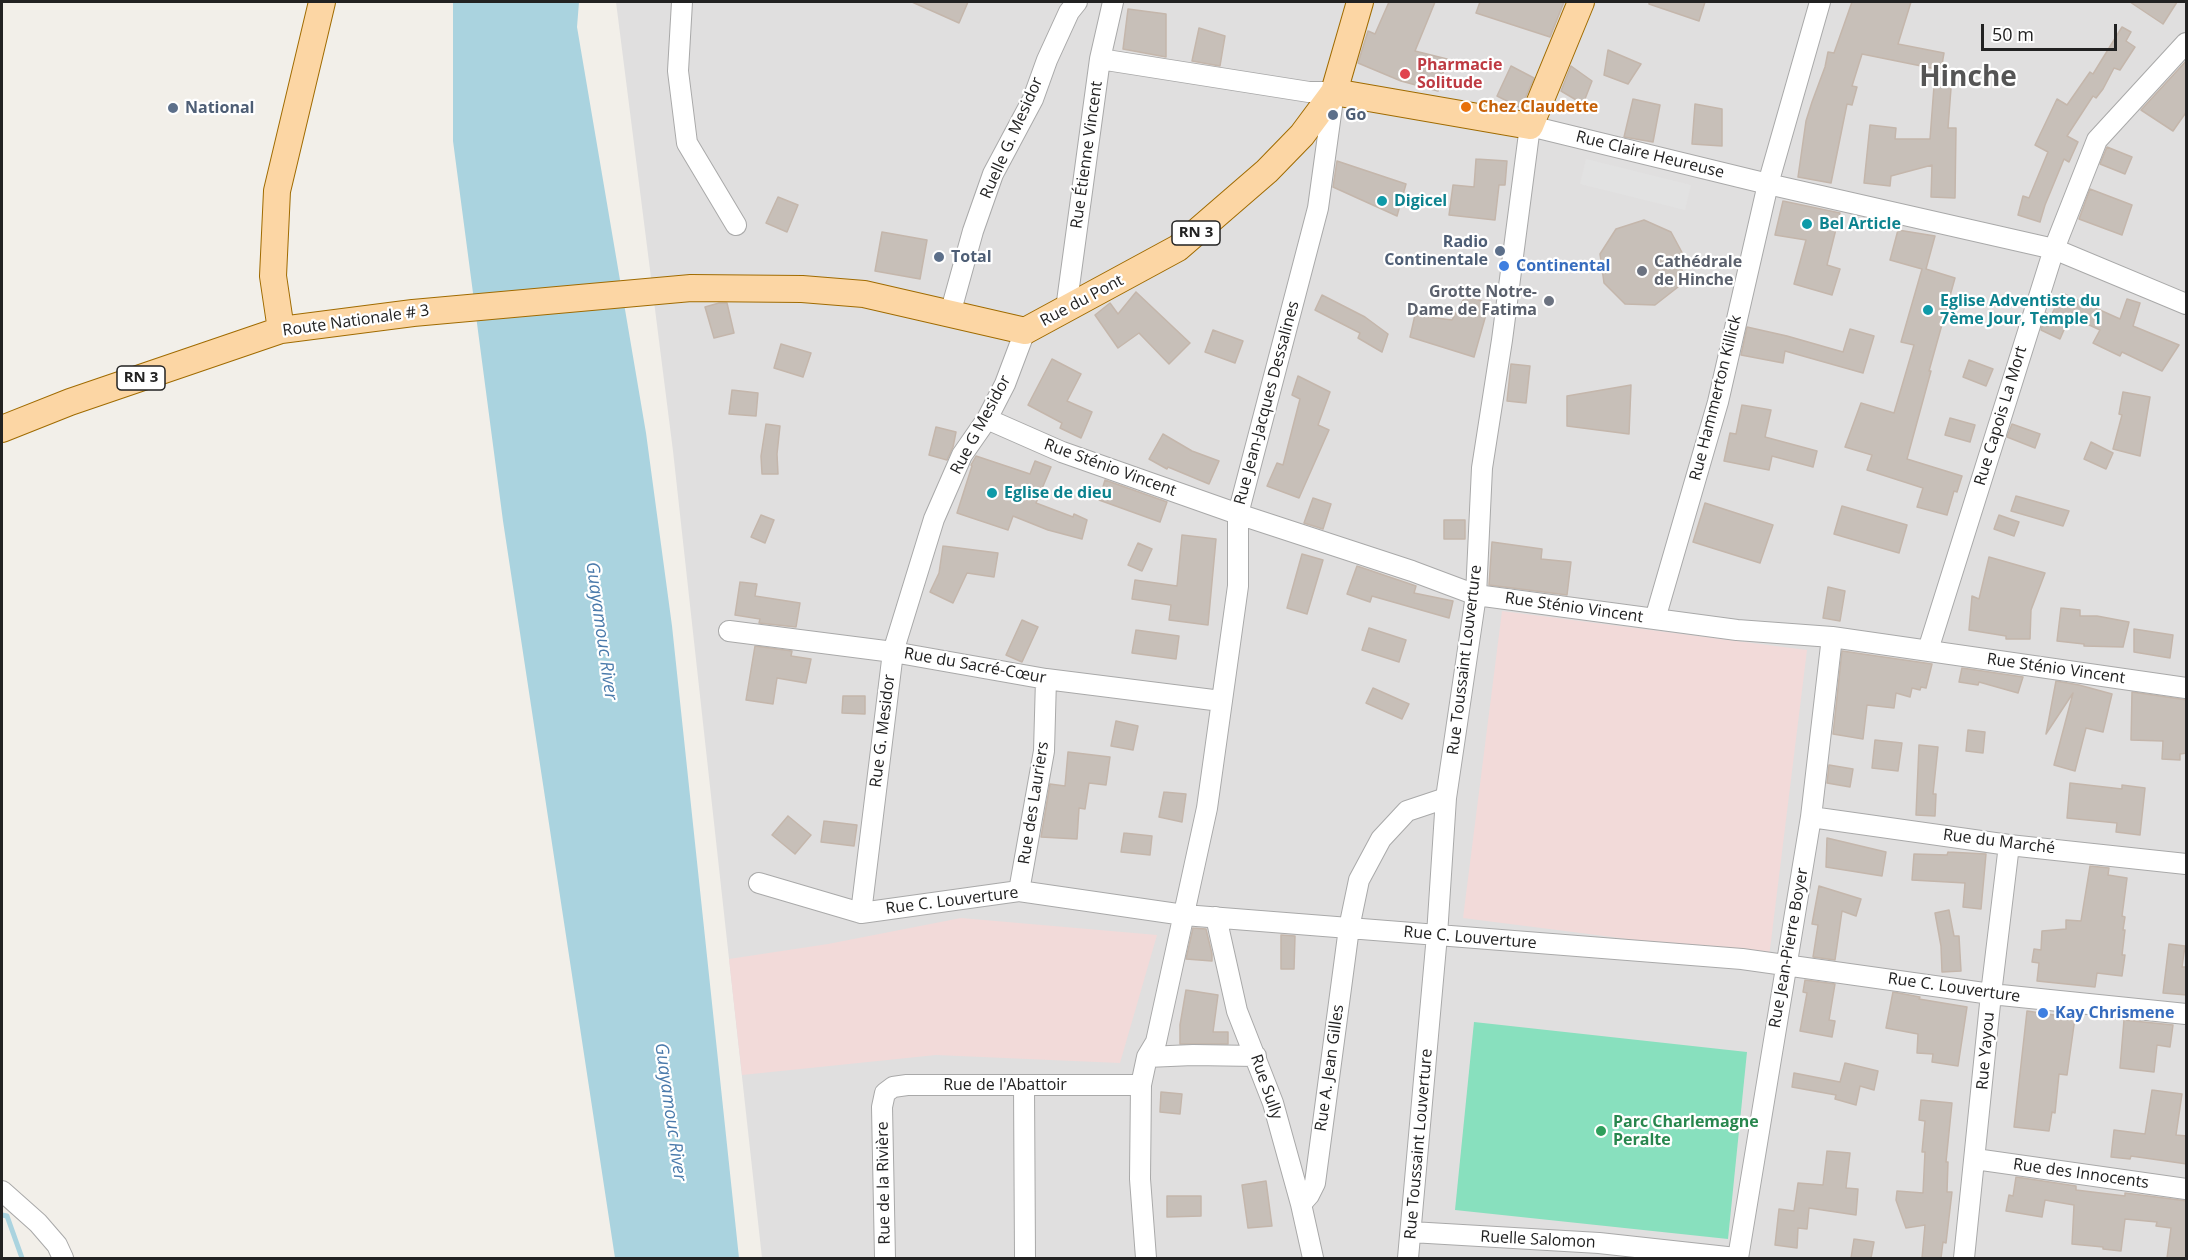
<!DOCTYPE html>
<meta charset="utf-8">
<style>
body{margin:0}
#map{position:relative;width:2188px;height:1260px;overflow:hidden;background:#f2efe9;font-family:"Open Sans",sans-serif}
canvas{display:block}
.frame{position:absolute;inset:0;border:3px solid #222;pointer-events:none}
.scale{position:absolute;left:1981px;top:24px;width:136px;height:27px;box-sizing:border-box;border:3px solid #222;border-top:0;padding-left:8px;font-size:18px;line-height:21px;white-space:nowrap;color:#222;-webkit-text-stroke:4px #fff;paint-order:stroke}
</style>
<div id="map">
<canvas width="2188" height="1260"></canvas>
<div class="frame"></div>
<div class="scale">50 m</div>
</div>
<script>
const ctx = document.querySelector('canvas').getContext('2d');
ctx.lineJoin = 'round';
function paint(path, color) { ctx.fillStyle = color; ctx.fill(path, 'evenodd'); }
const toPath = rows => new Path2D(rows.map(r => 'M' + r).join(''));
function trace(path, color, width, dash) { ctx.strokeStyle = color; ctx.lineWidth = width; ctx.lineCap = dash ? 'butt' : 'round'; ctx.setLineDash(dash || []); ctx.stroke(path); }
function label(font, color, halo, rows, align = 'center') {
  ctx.font = font + ' "Open Sans",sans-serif'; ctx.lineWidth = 4.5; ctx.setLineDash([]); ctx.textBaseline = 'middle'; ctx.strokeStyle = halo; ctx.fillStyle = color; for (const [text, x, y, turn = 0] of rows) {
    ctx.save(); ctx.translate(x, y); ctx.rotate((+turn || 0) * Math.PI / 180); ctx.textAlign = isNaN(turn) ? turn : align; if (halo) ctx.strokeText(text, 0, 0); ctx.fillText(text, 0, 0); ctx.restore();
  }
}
paint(toPath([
 [616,2,2186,2,2186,1258,762,1258,673,451]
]), '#e0dfdf');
paint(toPath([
 [1502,611,1807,650,1769,957,1463,918],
 [961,918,1157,935,1120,1063,936,1055,742,1075,729,959,828,944]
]), '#f2dad9');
paint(toPath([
 [1474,1022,1747,1052,1728,1239,1455,1210]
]), '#88e0be');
paint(toPath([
 [1586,159,1691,185,1685,210,1580,184]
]), '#e2e2e2');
paint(toPath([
 [453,2,579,2,577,27,646,433,672,626,739,1258,615,1258,503,521,453,141]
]), '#aad3df');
trace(toPath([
 [2,1215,7,1216,22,1258]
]), '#aad3df', 5);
const building = toPath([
 [912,2,968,2,959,23,912,2],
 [1389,2,1435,2,1415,51,1447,59,1438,91,1401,81,1358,63,1368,31,1375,34,1389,2],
 [1480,2,1564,2,1550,37,1476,13,1480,2],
 [1649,2,1705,2,1699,21,1649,4,1649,2],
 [1852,2,1911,2,1898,44,1944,53,1941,70,1862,54,1852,86,1857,87,1852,105,1847,104,1831,183,1798,177,1806,121,1812,102,1825,67,1828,52,1834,53,1852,2],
 [2130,2,2177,2,2163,24,2130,2],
 [1128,9,1166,14,1166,57,1123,49,1128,9],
 [2122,27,2131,32,2126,41,2135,47,2120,70,2114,68,2103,89,2096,98,2093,96,2067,136,2078,142,2069,162,2064,159,2045,205,2040,222,2018,215,2023,196,2029,198,2048,152,2035,145,2057,99,2067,105,2090,72,2093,74,2122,27],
 [1199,28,1225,36,1220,66,1192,61,1199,28],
 [1608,50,1641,64,1628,84,1604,75,1608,50],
 [2187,60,2187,111,2173,131,2141,110,2187,60],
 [1511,66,1534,78,1521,108,1497,96,1511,66],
 [1571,66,1592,81,1583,104,1561,91,1571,66],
 [1935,73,1952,75,1948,128,1956,128,1955,198,1931,197,1932,165,1891,176,1890,186,1864,183,1870,125,1896,128,1895,139,1930,139,1935,73],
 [1633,99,1660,105,1653,142,1624,137,1633,99],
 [1695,104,1722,109,1722,146,1692,144,1695,104],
 [2107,147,2132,157,2125,174,2100,164,2107,147],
 [1476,159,1507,161,1505,185,1499,185,1495,220,1449,215,1453,185,1474,187,1476,159],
 [1337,161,1406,184,1397,216,1333,187,1337,161],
 [2090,189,2132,205,2122,235,2079,219,2090,189],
 [778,197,798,205,787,232,766,223,778,197],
 [1783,201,1840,213,1827,265,1840,269,1832,295,1794,284,1806,240,1775,235,1783,201],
 [1644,220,1671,232,1685,258,1678,287,1655,305,1625,304,1604,283,1600,254,1616,229,1644,220],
 [1898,230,1935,236,1926,269,1955,278,1929,371,1931,371,1907,459,1962,476,1957,492,1954,491,1947,515,1917,507,1923,488,1867,470,1872,455,1845,447,1861,403,1894,413,1914,345,1901,342,1922,269,1890,260,1898,230],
 [882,232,927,240,920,279,875,271,882,232],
 [1136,292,1190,343,1169,364,1139,333,1118,348,1095,315,1110,303,1118,314,1136,292],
 [2062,293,2120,319,2127,299,2140,303,2133,326,2179,345,2162,371,2122,352,2120,356,2093,343,2100,330,2070,316,2060,339,2041,330,2046,313,2051,316,2062,293],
 [1322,295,1365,317,1388,334,1382,352,1358,338,1360,333,1315,310,1322,295],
 [1466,295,1489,304,1474,357,1410,337,1415,315,1452,320,1466,295],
 [719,303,727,303,734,333,714,338,705,307,719,303],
 [1747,327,1787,336,1843,352,1850,329,1874,336,1863,373,1785,351,1783,363,1741,355,1747,327],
 [1213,330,1243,341,1235,363,1205,352,1213,330],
 [781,344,811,353,803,377,774,368,781,344],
 [1052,359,1081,374,1067,401,1092,412,1081,438,1060,428,1062,423,1028,405,1052,359],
 [1969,360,1993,369,1986,386,1963,377,1969,360],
 [1511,364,1530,366,1526,403,1507,401,1511,364],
 [1298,376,1330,392,1318,425,1329,430,1299,498,1267,486,1277,463,1283,465,1300,399,1292,395,1298,376],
 [1631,385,1629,434,1567,426,1567,396,1631,385],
 [732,390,758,393,756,416,729,414,732,390],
 [2123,392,2150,397,2140,456,2113,449,2122,415,2119,414,2123,392],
 [1742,405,1771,410,1765,437,1817,451,1813,467,1772,456,1769,470,1724,461,1730,433,1736,434,1742,405],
 [1950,418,1975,425,1970,442,1945,435,1950,418],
 [766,424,780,426,777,454,778,474,762,474,761,456,766,424],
 [2012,424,2040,434,2035,448,2007,437,2012,424],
 [936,427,956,432,953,447,947,460,929,455,936,427],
 [1163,434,1192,451,1219,461,1209,484,1168,467,1167,469,1149,459,1163,434],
 [2091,442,2113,453,2106,469,2084,459,2091,442],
 [976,456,1030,474,1035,461,1051,467,1036,503,1073,517,1074,514,1087,520,1082,539,1048,530,1013,516,1008,530,957,513,972,466,971,465,976,456],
 [1105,480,1167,502,1160,522,1099,500,1105,480],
 [2016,496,2069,511,2063,526,2011,511,2016,496],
 [1313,498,1331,504,1323,529,1304,523,1313,498],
 [1705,503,1773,525,1760,563,1693,542,1705,503],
 [1842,506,1907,525,1899,553,1834,534,1842,506],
 [761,515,774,520,765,543,751,537,761,515],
 [1999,515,2019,522,2014,536,1994,529,1999,515],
 [1444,520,1465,520,1465,539,1444,539,1444,520],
 [1182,535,1216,539,1208,625,1169,620,1171,605,1132,599,1135,580,1177,586,1182,535],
 [1492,542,1542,549,1541,559,1571,562,1567,595,1489,585,1492,542],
 [1138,543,1152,549,1142,571,1128,565,1138,543],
 [943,546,998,553,994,577,967,573,953,603,930,592,939,573,943,546],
 [1302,554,1323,560,1307,614,1287,608,1302,554],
 [1989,557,2045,573,2031,610,2030,639,2006,639,2006,636,1969,630,1972,596,1979,599,1989,557],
 [1357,566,1416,586,1414,593,1453,601,1449,618,1372,596,1370,602,1347,594,1357,566],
 [740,582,757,584,755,596,800,603,796,627,759,623,760,619,735,615,740,582],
 [1828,587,1845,591,1840,621,1823,618,1828,587],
 [2061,608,2080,610,2080,616,2097,616,2129,622,2123,647,2084,646,2084,644,2057,641,2061,608],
 [1022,620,1038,627,1022,662,1006,655,1022,620],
 [1369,628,1406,640,1399,662,1362,650,1369,628],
 [2134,629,2173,635,2170,658,2134,652,2134,629],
 [1136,630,1179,636,1176,659,1132,653,1136,630],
 [755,646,792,651,791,656,811,659,806,683,777,678,773,704,746,700,755,646],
 [1842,651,1932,664,1926,688,1921,687,1920,690,1912,688,1910,697,1896,693,1894,708,1867,705,1863,739,1833,734,1842,651],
 [1962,668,2023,677,2018,693,1979,682,1978,685,1959,682,1962,668],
 [2056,681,2079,685,2112,694,2103,732,2086,728,2075,771,2054,765,2073,693,2046,734,2056,681],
 [1373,688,1409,704,1402,719,1366,703,1373,688],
 [2132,692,2187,700,2187,753,2180,754,2180,760,2162,759,2163,741,2131,740,2132,692],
 [843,696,865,696,865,714,842,713,843,696],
 [1116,721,1138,726,1133,750,1111,746,1116,721],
 [1968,730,1985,732,1983,753,1966,751,1968,730],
 [1875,740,1902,743,1898,771,1872,768,1875,740],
 [1919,745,1938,747,1933,794,1936,794,1935,816,1916,815,1919,745],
 [1068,752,1110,757,1106,785,1089,783,1085,809,1079,808,1077,839,1041,837,1050,784,1065,786,1068,752],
 [1829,765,1853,769,1850,787,1827,783,1829,765],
 [2070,783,2122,789,2122,785,2145,788,2140,835,2116,832,2117,823,2067,818,2070,783],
 [1164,792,1186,794,1182,822,1159,817,1164,792],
 [788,816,811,835,795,854,772,835,788,816],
 [824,821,857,825,854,846,821,842,824,821],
 [1124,833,1152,836,1150,855,1121,852,1124,833],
 [1827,838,1886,852,1882,876,1826,867,1827,838],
 [1948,852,1986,854,1981,909,1963,907,1965,883,1912,880,1914,854,1947,855,1948,852],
 [2090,866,2109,868,2108,875,2127,878,2122,916,2125,917,2123,930,2125,930,2122,955,2125,955,2122,976,2097,973,2095,987,2037,981,2039,963,2032,962,2034,949,2041,950,2042,931,2066,929,2066,920,2081,921,2090,866],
 [1819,886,1861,899,1856,916,1842,911,1835,960,1813,957,1818,925,1812,924,1819,886],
 [1949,910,1954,936,1959,936,1961,971,1942,972,1941,946,1935,913,1949,910],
 [1193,928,1206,929,1212,954,1212,961,1186,959,1193,928],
 [1281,935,1295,936,1294,969,1281,969,1281,935],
 [2169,944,2185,946,2182,967,2187,967,2187,995,2163,993,2169,944],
 [1805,980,1835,984,1829,1020,1835,1021,1832,1037,1800,1031,1807,993,1803,992,1805,980],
 [1186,990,1218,995,1213,1032,1228,1032,1228,1044,1180,1044,1180,1025,1186,990],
 [1893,992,1920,997,1919,999,1967,1007,1958,1066,1932,1062,1933,1054,1917,1053,1918,1034,1886,1028,1893,992],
 [2027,1011,2075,1018,2067,1075,2059,1074,2055,1113,2052,1112,2049,1131,2014,1127,2027,1011],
 [2124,1020,2173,1025,2170,1047,2157,1045,2154,1072,2120,1068,2124,1020],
 [1845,1063,1878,1071,1874,1090,1860,1086,1856,1105,1835,1099,1836,1095,1792,1087,1794,1073,1840,1082,1845,1063],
 [2152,1090,2182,1094,2176,1135,2187,1136,2187,1164,2131,1156,2130,1159,2111,1157,2114,1130,2145,1134,2152,1090],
 [1161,1092,1182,1094,1180,1114,1160,1112,1161,1092],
 [1921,1100,1952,1103,1946,1162,1948,1162,1947,1192,1952,1192,1946,1243,1943,1242,1941,1258,1922,1258,1925,1225,1906,1228,1896,1200,1897,1191,1923,1193,1925,1152,1922,1152,1925,1121,1919,1120,1921,1100],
 [1827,1151,1850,1153,1846,1188,1858,1189,1856,1215,1809,1208,1807,1229,1798,1228,1797,1248,1775,1245,1779,1209,1794,1211,1798,1183,1823,1185,1827,1151],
 [2016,1177,2076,1186,2076,1190,2125,1196,2125,1193,2187,1201,2187,1258,2167,1258,2171,1228,2156,1226,2157,1222,2125,1219,2121,1251,2103,1249,2103,1247,2072,1244,2074,1205,2045,1200,2042,1217,2006,1211,2009,1195,2013,1196,2016,1177],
 [1266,1181,1272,1226,1248,1228,1242,1185,1266,1181],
 [1167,1196,1201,1196,1201,1216,1167,1217,1167,1196],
 [1854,1239,1874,1242,1871,1258,1851,1258,1854,1239]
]);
paint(building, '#c7bfb8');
trace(building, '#c4b6ab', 1.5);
const minor = toPath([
 [682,2,678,71,687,143,736,225],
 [1100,59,1309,92,1334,92,1318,208,1238,514,1238,586,1207,808,1156,1042,1147,1057,1141,1085,1140,1179,1146,1258],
 [1066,309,1100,59,1113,2],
 [950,314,973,231,993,174,1033,99,1047,60,1069,12,1077,2],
 [987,419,1062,452,1238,514,1412,571,1476,595,1737,630,1832,637,2186,688],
 [1655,619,1718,402,1768,184,1820,2],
 [729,631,893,652,1046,679,1221,701],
 [1928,650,2054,249,2097,140,2186,43],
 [1811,817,2009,845,2186,864],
 [759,883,861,913,1019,891,1184,915,1742,959,1991,994,2186,1014],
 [1019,891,1044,751,1046,679],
 [861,913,893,652,934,519,962,455,987,419,1005,384,1025,331],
 [1216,917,1237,1011,1273,1103,1301,1204,1313,1258],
 [1147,1057,1193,1055,1256,1056],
 [1024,1086,1025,1258],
 [1975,1159,2186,1189],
 [2,1191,38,1223,57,1245,63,1258],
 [1301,1204,1309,1195,1315,1183,1349,928,1359,880,1381,839,1407,811,1446,798],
 [1411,1232,1599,1243,1736,1258],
 [885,1258,882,1107,885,1093,893,1087,907,1085,1141,1085],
 [1408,1258,1437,935,1446,798,1476,595,1482,468,1502,340,1530,126,1768,184,2054,249,2186,304],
 [1738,1258,1811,817,1832,637],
 [1964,1258,1991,994,2009,845]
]);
const major = toPath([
 [1334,92,1530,126,1581,2],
 [281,330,273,276,277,191,322,2],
 [2,429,70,402,281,330,413,313,691,288,802,289,864,294,1025,331,1178,248,1267,171,1302,135,1334,92,1360,2]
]);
trace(minor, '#a9a9a9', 22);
trace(major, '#a06b00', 28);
trace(minor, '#fff', 20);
trace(major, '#fcd6a4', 26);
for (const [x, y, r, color] of [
 [1405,74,6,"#e0444e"],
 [1466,107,6,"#e8710a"],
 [173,108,6,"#5c6f8a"],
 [1333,115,6,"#5c6f8a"],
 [1382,201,6,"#0f9aa8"],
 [1807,224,6,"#0f9aa8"],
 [1500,251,6,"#5c6f8a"],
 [939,257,6,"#5c6f8a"],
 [1504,266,6,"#3f7fe0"],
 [1642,271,6,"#6b7280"],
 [1549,301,6,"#6b7280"],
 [1928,310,6,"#0f9aa8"],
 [992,493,6,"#0f9aa8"],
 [2043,1013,6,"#3f7fe0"],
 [1601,1131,6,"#2e9e5b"]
]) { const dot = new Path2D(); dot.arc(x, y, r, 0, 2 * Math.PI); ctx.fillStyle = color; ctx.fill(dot); trace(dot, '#fff', 2); }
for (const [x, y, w] of [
 [1196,233,48],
 [141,378,48]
]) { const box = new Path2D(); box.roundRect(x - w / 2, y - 12, w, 24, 4.5); ctx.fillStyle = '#fff'; ctx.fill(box); trace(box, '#222', 1.5); }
label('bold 15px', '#222', null, [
 ["RN 3",1196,233],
 ["RN 3",141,378]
]);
label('bold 16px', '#be3a42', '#fff', [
 ["Pharmacie",1417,65],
 ["Solitude",1417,83]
], 'left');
label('bold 16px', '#c56008', '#fff', [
 ["Chez Claudette",1478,107]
], 'left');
label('bold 16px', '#4e5e75', '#fff', [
 ["National",185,108],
 ["Go",1345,115],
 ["Radio",1488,242,"right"],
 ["Continentale",1488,260,"right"],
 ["Total",951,257]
], 'left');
label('16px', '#222', '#fff', [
 ["Ruelle G. Mesidor",1012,138,-66],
 ["Rue Étienne Vincent",1087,155,-82],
 ["Rue Claire Heureuse",1650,155,14],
 ["Rue du Pont",1082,301,-28],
 ["Route Nationale # 3",356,321,-8],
 ["Rue Hammerton Killick",1716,398,-76],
 ["Rue Jean-Jacques Dessalines",1267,403,-75],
 ["Rue Capois La Mort",2001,416,-73],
 ["Rue G Mesidor",981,425,-62],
 ["Rue Sténio Vincent",1110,468,20],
 ["Rue Sténio Vincent",1574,608,8],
 ["Rue Toussaint Louverture",1465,660,-83],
 ["Rue du Sacré-Cœur",975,666,10],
 ["Rue Sténio Vincent",2056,669,8],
 ["Rue G. Mesidor",883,731,-83],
 ["Rue des Lauriers",1034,803,-81],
 ["Rue du Marché",1999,842,7],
 ["Rue C. Louverture",952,901,-7],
 ["Rue C. Louverture",1470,938,5],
 ["Rue Jean-Pierre Boyer",1789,948,-80],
 ["Rue C. Louverture",1954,988,8],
 ["Rue Yayou",1986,1051,-85],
 ["Rue A. Jean Gilles",1330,1068,-82],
 ["Rue de l'Abattoir",1005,1085],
 ["Rue Sully",1266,1087,71],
 ["Rue Toussaint Louverture",1419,1144,-85],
 ["Rue des Innocents",2081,1174,8],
 ["Rue de la Rivière",884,1183,-91],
 ["Ruelle Salomon",1538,1240,3]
]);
label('bold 16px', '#0d838f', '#fff', [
 ["Digicel",1394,201],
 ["Bel Article",1819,224],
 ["Eglise Adventiste du",1940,301],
 ["7ème Jour, Temple 1",1940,319],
 ["Eglise de dieu",1004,493]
], 'left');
label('bold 16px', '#5b616d', '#fff', [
 ["Cathédrale",1654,262],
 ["de Hinche",1654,280],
 ["Grotte Notre-",1537,292,"right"],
 ["Dame de Fatima",1537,310,"right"]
], 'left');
label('bold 16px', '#366cbe', '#fff', [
 ["Continental",1516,266],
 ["Kay Chrismene",2055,1013]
], 'left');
label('bold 16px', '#27864d', '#fff', [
 ["Parc Charlemagne",1613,1122],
 ["Peralte",1613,1140]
], 'left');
label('italic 18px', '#4a7aab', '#fff', [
 ["Guayamouc River",601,631,82],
 ["Guayamouc River",670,1112,82]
]);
label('bold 28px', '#555', '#fff', [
 ["Hinche",1968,78]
]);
</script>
